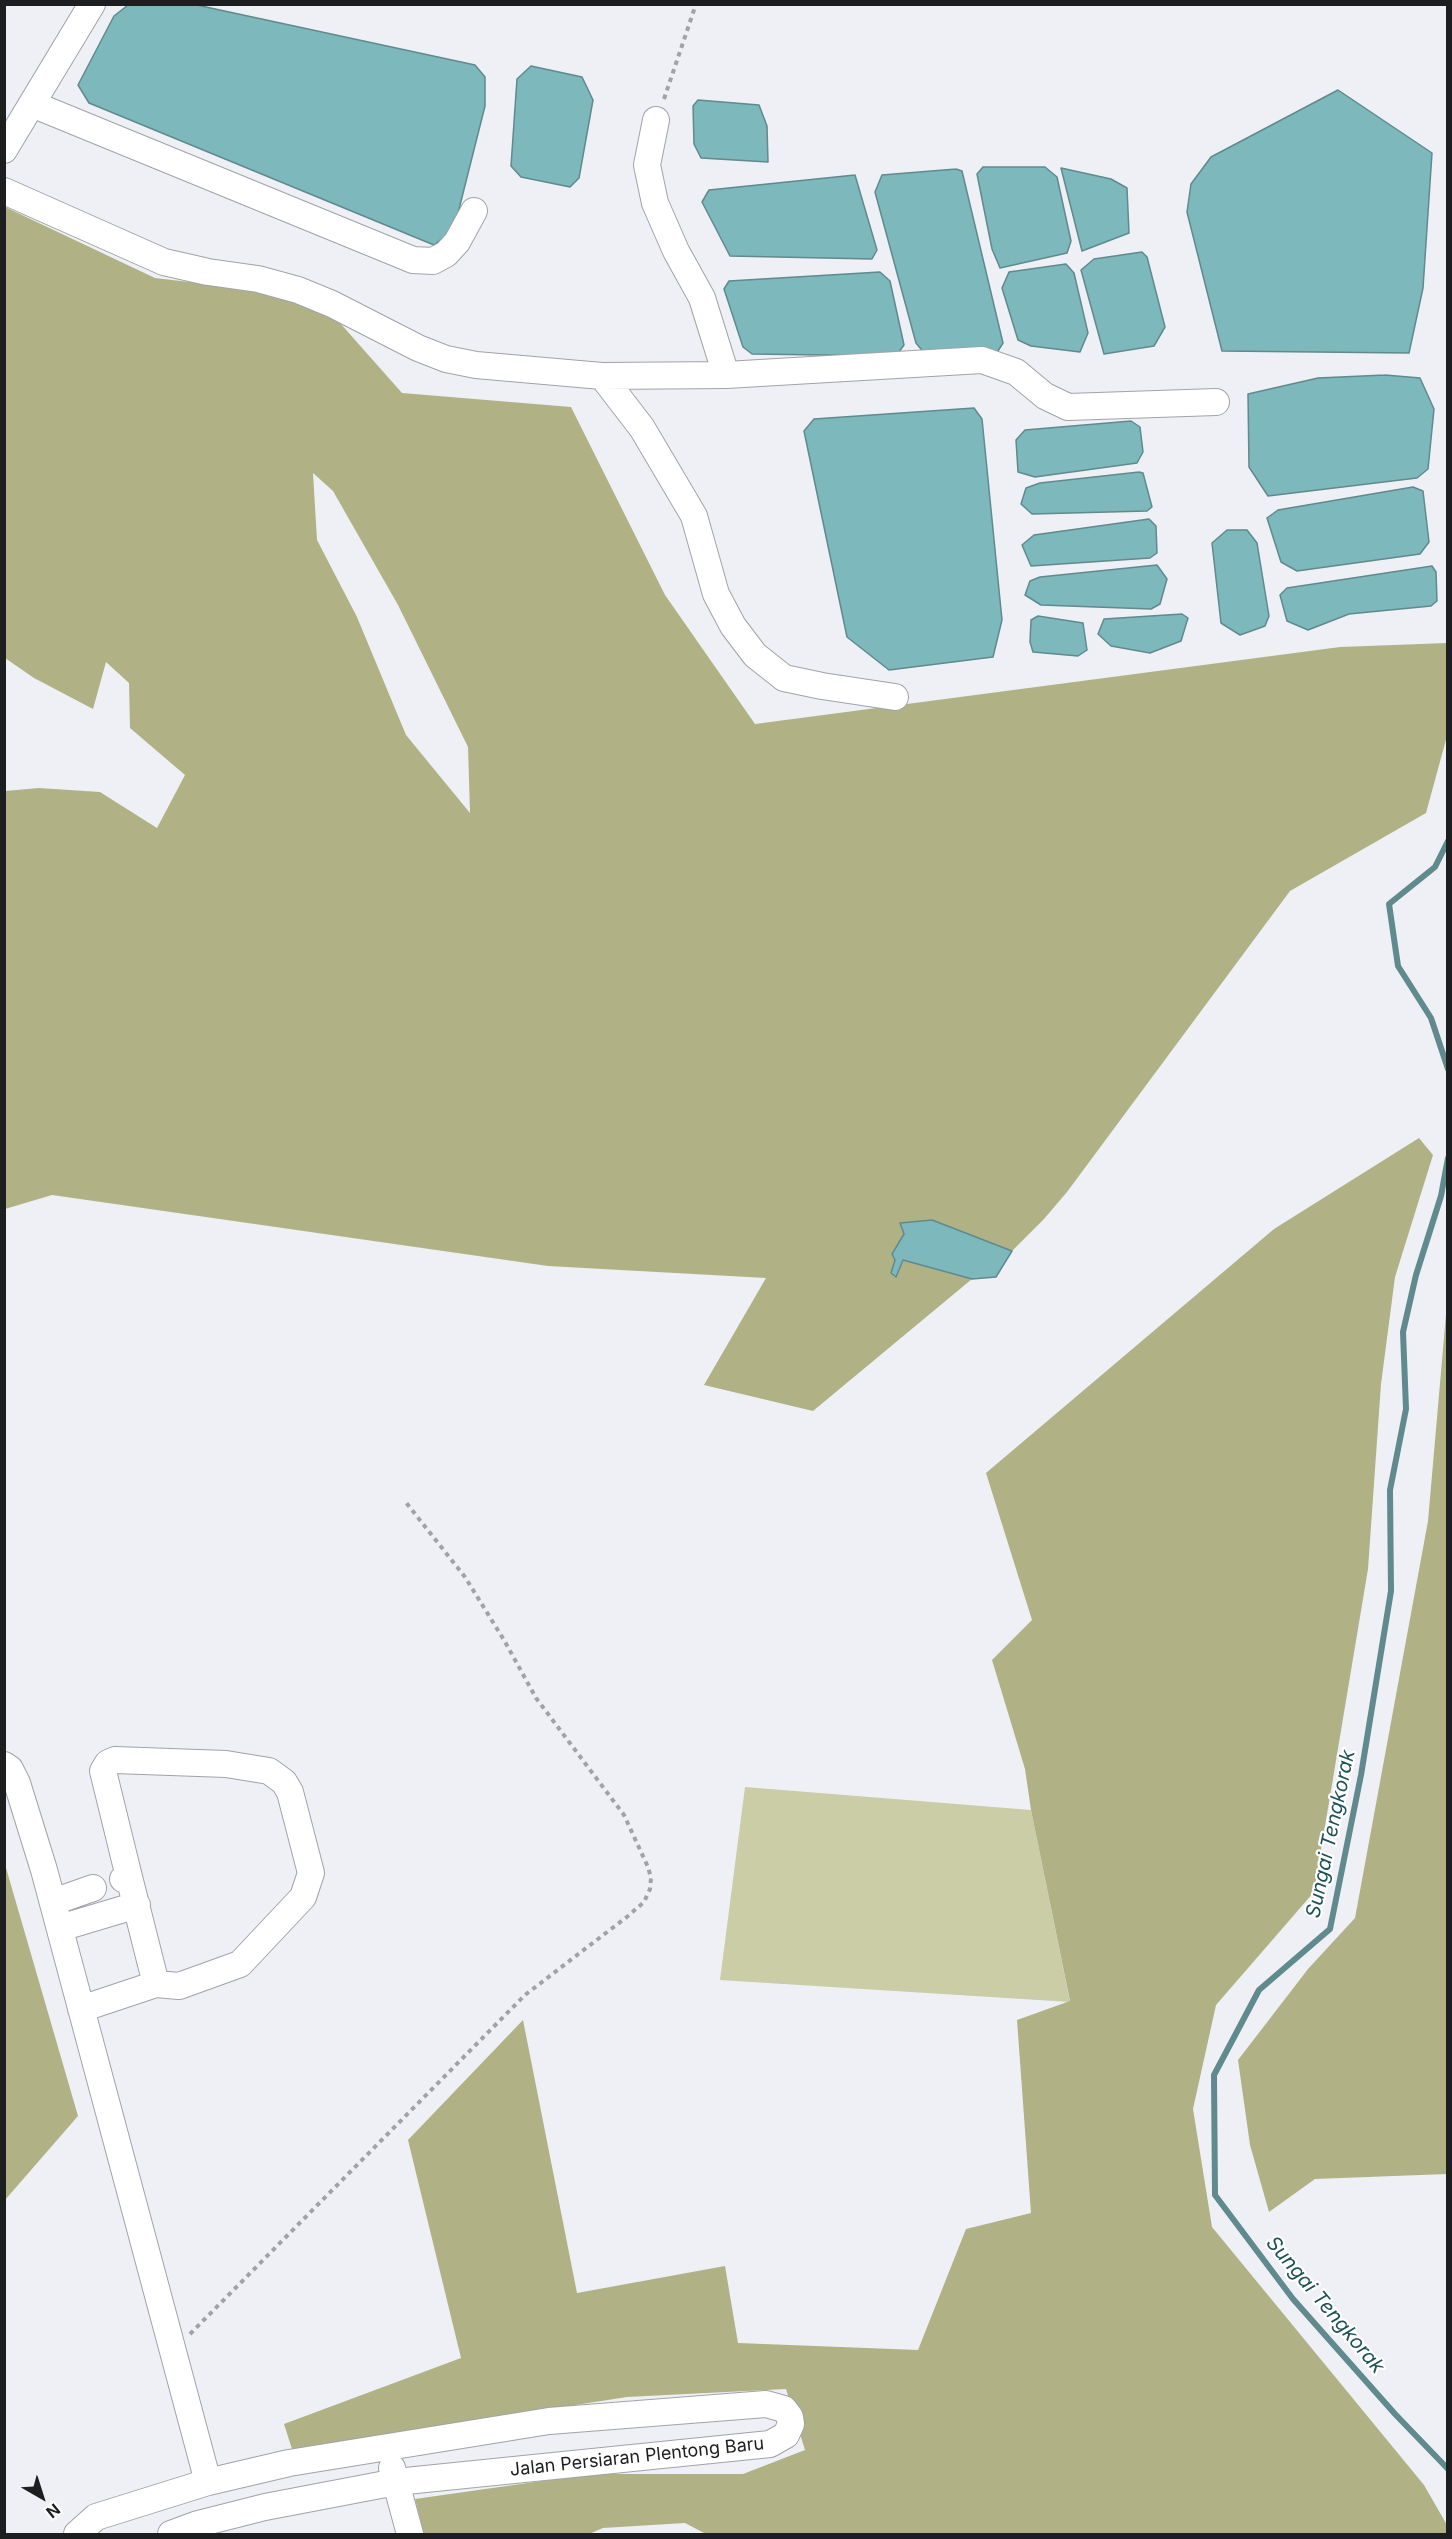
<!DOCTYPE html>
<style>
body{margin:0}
#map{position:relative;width:1452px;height:2539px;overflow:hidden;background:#eef0f6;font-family:Inter,sans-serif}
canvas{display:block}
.frame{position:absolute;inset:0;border:6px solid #1d1e20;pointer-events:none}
.north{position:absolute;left:12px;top:2467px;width:60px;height:60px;-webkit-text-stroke:4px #fff;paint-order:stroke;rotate:141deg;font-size:16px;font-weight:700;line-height:24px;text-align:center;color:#1d1e20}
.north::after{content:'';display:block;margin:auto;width:21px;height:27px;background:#1d1e20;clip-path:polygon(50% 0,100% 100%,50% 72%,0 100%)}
</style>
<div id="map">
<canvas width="1452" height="2539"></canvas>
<div class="frame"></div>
<div class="north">N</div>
</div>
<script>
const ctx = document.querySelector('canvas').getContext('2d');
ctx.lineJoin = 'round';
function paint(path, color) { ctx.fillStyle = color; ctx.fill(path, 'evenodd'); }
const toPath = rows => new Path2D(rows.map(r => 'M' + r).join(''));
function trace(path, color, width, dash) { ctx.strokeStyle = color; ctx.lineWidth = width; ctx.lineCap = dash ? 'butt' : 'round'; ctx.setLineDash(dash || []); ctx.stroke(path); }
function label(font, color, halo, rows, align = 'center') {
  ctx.font = font + ' Inter,sans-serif'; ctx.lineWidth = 4.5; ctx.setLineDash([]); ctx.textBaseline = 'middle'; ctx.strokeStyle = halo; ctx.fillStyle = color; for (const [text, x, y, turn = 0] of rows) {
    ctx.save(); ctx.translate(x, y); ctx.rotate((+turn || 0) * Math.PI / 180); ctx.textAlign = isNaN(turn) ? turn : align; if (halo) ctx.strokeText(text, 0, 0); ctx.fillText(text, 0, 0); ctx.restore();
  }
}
paint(toPath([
 [745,1787,1031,1810,1070,2002,720,1980]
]), '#cacda5');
paint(toPath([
 [5,207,155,278,317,297,402,393,571,407,665,595,755,724,1340,647,1447,643,1447,736,1426,813,1290,891,1067,1192,1044,1219,1012,1251,993,1246,904,1234,892,1253,895,1259,891,1273,895,1277,903,1260,972,1279,813,1411,704,1385,766,1278,548,1266,52,1195,5,1209,5,791,39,788,100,792,157,828,185,775,130,728,129,683,106,662,93,709,34,678,5,658],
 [313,473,333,491,398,605,468,747,470,813,406,735,357,617,317,540],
 [1419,1138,1433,1155,1395,1277,1381,1384,1368,1569,1314,1892,1216,2005,1193,2109,1212,2227,1424,2485,1447,2525,1447,2534,706,2534,685,2523,603,2528,589,2534,424,2534,415,2499,591,2474,743,2474,805,2450,786,2389,627,2397,292,2449,284,2424,461,2358,408,2140,523,2020,577,2293,725,2266,738,2343,918,2350,966,2229,1031,2213,1017,2020,1070,2001,1031,1810,1025,1769,992,1660,1032,1620,986,1473,1274,1229],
 [1447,1303,1447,2174,1315,2179,1269,2212,1250,2145,1238,2060,1308,1969,1355,1918,1428,1521],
 [4,1861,78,2116,5,2200,4,2200]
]), '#b0b285');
const water = toPath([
 [192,4,475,65,485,77,485,106,454,229,434,245,89,103,78,85,114,16,128,5,192,4],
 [531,66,582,77,593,100,579,178,570,187,521,177,511,166,517,79,531,66],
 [1338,90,1432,153,1423,288,1409,353,1222,351,1187,212,1191,184,1211,157,1338,90],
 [698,100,759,105,767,126,768,162,701,158,694,144,693,106,698,100],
 [983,167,1045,167,1057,177,1071,241,1067,253,1000,268,992,249,977,174,983,167],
 [1061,168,1111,179,1127,188,1129,233,1082,251,1061,168],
 [956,169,962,171,1003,343,998,351,925,354,916,343,875,192,882,175,956,169],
 [855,175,877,250,872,259,730,256,702,202,709,190,855,175],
 [1142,252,1147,257,1165,327,1154,346,1104,354,1081,270,1094,259,1142,252],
 [1066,264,1074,273,1088,333,1080,352,1031,346,1018,340,1002,288,1009,272,1066,264],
 [880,272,890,281,904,345,896,356,752,354,743,347,724,289,729,281,880,272],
 [1385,375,1420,378,1434,409,1428,469,1417,478,1268,496,1249,467,1248,394,1318,378,1385,375],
 [974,408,982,419,1002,620,993,657,889,670,847,637,804,431,814,419,974,408],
 [1131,421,1140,427,1143,452,1137,463,1035,477,1018,472,1016,440,1025,430,1131,421],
 [1139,472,1143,473,1152,507,1147,511,1032,514,1021,504,1026,488,1040,483,1139,472],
 [1413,487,1423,491,1429,542,1420,554,1297,571,1281,562,1267,518,1278,510,1413,487],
 [1149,519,1156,526,1157,553,1150,558,1031,566,1022,545,1034,535,1149,519],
 [1227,530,1247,530,1257,543,1269,616,1265,626,1240,635,1221,623,1212,543,1227,530],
 [1157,565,1167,579,1160,604,1151,609,1041,605,1025,595,1030,581,1040,577,1157,565],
 [1432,566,1436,572,1437,601,1431,606,1349,614,1308,630,1287,621,1280,595,1287,588,1432,566],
 [1182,614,1188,618,1181,641,1150,653,1111,646,1098,634,1104,619,1182,614],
 [1038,616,1083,623,1087,650,1078,656,1033,652,1030,642,1031,620,1038,616],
 [932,1220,1012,1251,996,1277,972,1279,903,1260,896,1277,891,1273,895,1260,892,1254,904,1234,900,1223,932,1220]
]);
paint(water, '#7cb8bc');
trace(water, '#608a8d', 1.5);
trace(toPath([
 [1448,841,1435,867,1389,904,1398,966,1431,1018,1448,1069],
 [1448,1158,1441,1196,1416,1275,1403,1332,1406,1409,1390,1490,1391,1591,1361,1775,1330,1929,1259,1990,1214,2075,1215,2195,1293,2299,1395,2414,1448,2469]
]), '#608a8d', 6);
const minor = toPath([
 [32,104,413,260,433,261,446,254,457,242,474,211],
 [656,120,647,165,655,203,676,251,702,298,726,375],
 [4,150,92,4],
 [4,191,164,262,208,272,258,279,298,290,332,304,418,348,446,359,476,365,602,376,726,375,982,360,1016,372,1045,396,1068,407,1216,402],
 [602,376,642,428,694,516,716,594,733,626,755,655,784,678,822,686,895,697],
 [4,1765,10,1769,17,1783,44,1870,208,2482],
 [123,1879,129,1877,156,1984,179,1986,240,1964,303,1897,311,1873,290,1792,284,1782,269,1771,226,1764,115,1760,108,1763,103,1771,129,1877],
 [53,1902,93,1888],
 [60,1928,137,1905],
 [81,2009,156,1984],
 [392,2468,410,2534],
 [77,2534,96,2517,208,2482,289,2463,549,2421,766,2404,784,2409,790,2417,791,2424,786,2435,770,2444,396,2482,265,2507,198,2524,171,2534]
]);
trace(minor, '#a1a3a9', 28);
trace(toPath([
 [664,99,696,4],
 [190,2334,525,1995,628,1916,644,1902,650,1889,651,1878,648,1867,624,1815,536,1698,504,1640,465,1577,404,1500]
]), '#a1a2a7', 4, [4.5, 4.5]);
trace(minor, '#fff', 26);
label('18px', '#1d1e20', '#fff', [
 ["Jalan Persiaran Plentong Baru",637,2457,-6]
]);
label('italic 20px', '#1d5256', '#fff', [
 ["Sungai Tengkorak",1331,1834,-78],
 ["Sungai Tengkorak",1325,2305,50]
]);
</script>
